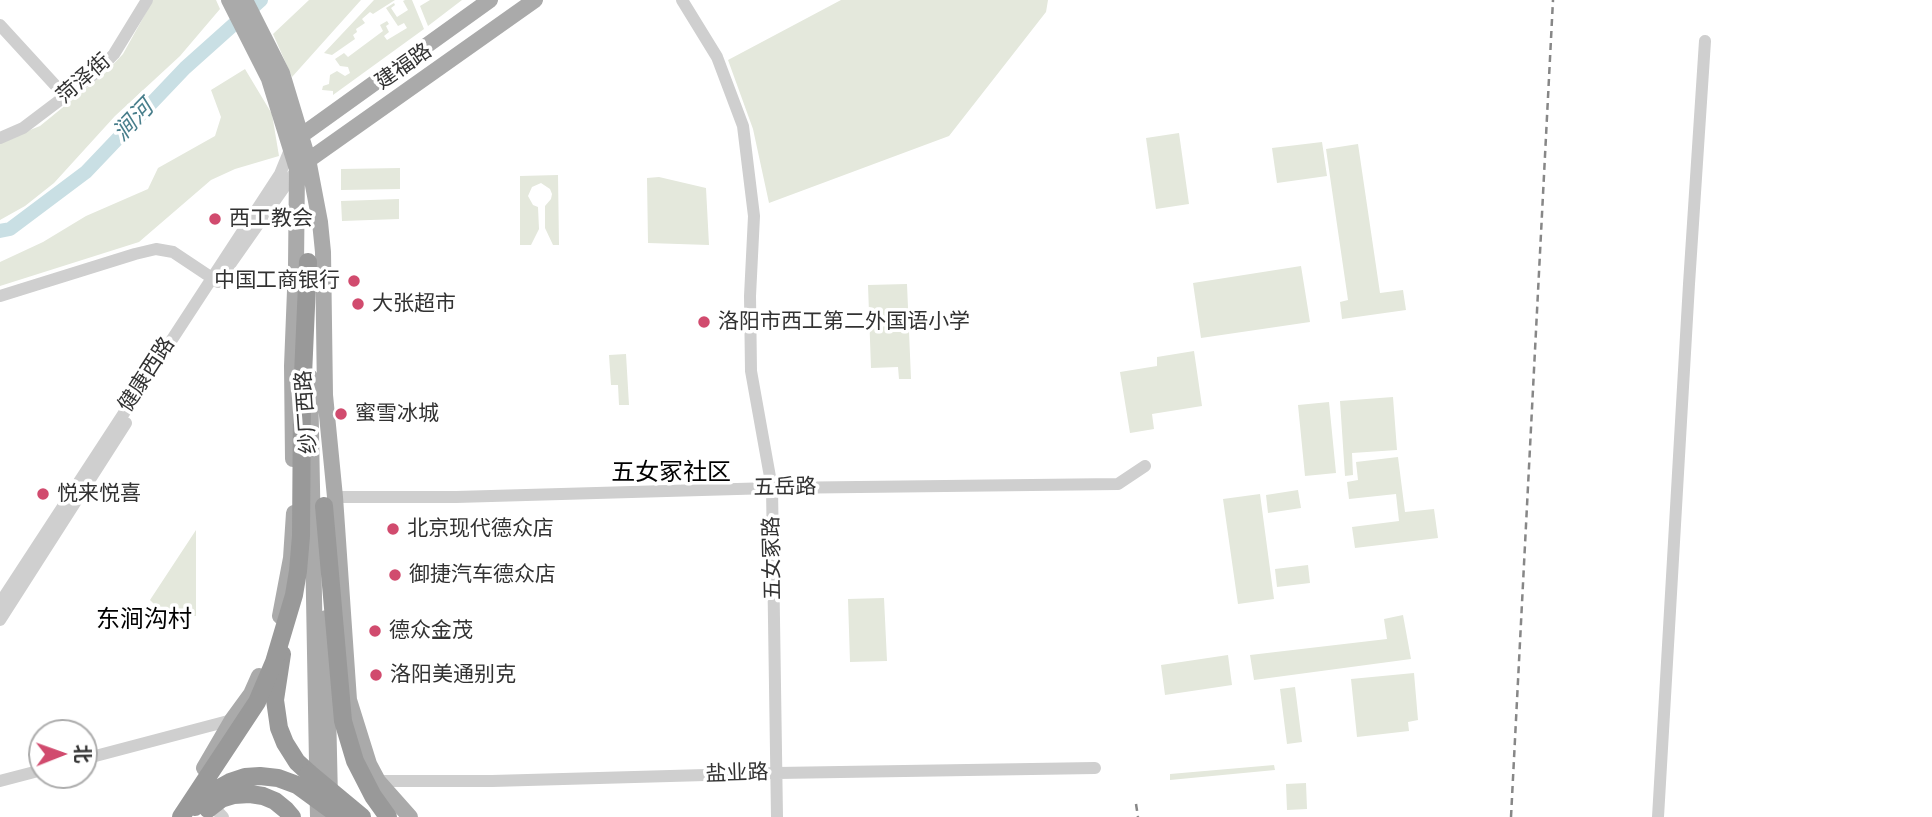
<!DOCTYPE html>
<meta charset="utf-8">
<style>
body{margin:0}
#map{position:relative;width:1932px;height:817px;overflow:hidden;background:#fff;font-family:"Space Grotesk","Noto Sans SC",sans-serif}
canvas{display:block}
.north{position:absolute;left:28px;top:719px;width:70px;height:70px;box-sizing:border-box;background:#fff;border:2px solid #adadad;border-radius:50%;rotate:89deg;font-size:19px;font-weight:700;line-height:28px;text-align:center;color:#323232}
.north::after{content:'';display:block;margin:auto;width:24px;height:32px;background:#d14b6e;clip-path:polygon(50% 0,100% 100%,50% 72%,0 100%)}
</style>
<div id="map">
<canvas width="1932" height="817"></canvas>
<div class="north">北</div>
</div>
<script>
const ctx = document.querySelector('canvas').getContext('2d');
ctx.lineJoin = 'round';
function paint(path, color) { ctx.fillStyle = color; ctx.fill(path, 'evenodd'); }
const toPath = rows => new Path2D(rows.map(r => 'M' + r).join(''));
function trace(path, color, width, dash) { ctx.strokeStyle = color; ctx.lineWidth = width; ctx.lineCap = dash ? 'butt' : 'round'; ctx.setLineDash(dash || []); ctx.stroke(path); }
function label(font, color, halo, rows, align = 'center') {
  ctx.font = font + ' "Space Grotesk","Noto Sans SC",sans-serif'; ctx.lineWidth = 7; ctx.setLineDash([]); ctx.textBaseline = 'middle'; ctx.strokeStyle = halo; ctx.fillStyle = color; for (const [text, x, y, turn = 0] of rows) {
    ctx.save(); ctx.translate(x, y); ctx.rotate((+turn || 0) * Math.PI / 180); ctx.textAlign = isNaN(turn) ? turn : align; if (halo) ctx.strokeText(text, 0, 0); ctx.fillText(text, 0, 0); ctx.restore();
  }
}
paint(toPath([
 [153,0,216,0,220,9,180,56,115,116,54,183,25,206,0,220,0,142,40,126,105,73,123,54],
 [309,0,361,0,292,77,273,34],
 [374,0,395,0,373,14,370,12,362,19,365,23,356,29,357,32,353,35,355,39,332,55,324,53],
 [405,0,412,0,424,29,333,95,333,91,322,90,323,86,329,84,330,75,337,71,345,76,350,73,348,67,340,66,335,59,344,53,348,57,383,31,380,25,387,21,389,24,386,26,389,32,384,36,387,40,407,28,404,23,398,26,386,8,394,3,395,5,391,8,397,17,408,10,403,1],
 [430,0,462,0,428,26,420,6],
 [841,0,1048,0,1046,12,949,136,769,203,753,129,728,60],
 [245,69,272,114,279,156,235,169,211,180,139,242,0,286,0,262,43,242,86,216,148,189,158,168,215,136,221,117,211,90],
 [1179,133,1189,204,1156,209,1146,138],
 [1322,142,1327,176,1277,183,1272,148],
 [1358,144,1380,293,1403,290,1406,310,1342,319,1340,302,1348,300,1326,149],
 [400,168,400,189,341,190,341,169],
 [558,175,559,245,553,245,545,228,545,206,551,199,552,194,550,189,541,183,532,187,528,196,533,205,538,207,539,229,531,245,520,245,520,176],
 [659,177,706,188,709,245,648,243,647,178],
 [399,199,399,219,342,221,341,201],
 [1301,266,1310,322,1201,338,1193,283],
 [907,284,911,379,899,379,898,367,871,368,868,285],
 [1194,351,1202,406,1152,414,1154,429,1130,433,1120,372,1157,366,1157,357],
 [626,354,629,405,619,405,618,385,611,385,609,355],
 [1393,397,1397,450,1352,453,1353,475,1345,476,1340,401],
 [1329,402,1336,473,1305,476,1298,405],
 [1398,457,1405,512,1434,509,1438,538,1355,548,1352,527,1399,521,1396,494,1349,499,1347,482,1358,480,1356,462],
 [1298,490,1301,508,1268,513,1266,495],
 [1260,494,1274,599,1238,604,1223,499],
 [196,530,196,616,167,617,150,600],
 [1308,565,1310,583,1277,587,1275,569],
 [884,598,887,661,850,662,848,599],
 [1403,615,1411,659,1254,680,1250,655,1387,639,1384,619],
 [1228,655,1232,685,1165,695,1161,665],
 [1414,673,1418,720,1408,722,1409,731,1357,737,1351,679],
 [1295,687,1302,742,1287,744,1280,689],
 [1274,765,1275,770,1170,780,1170,774],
 [1306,783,1307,809,1287,810,1286,784]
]), '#e4e8dc');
trace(toPath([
 [0,231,10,229,86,172,185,68,261,0]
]), '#c9dfe4', 14);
trace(toPath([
 [682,0,717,57,743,126,754,216,750,296,751,371,772,488,777,817],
 [0,25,66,97],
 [0,138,23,128,97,72,114,54,147,0],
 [224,273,297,169],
 [0,296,135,254,156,249,173,252,218,282],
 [335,497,456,497,772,488,1118,484,1145,466],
 [0,603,280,174,291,147],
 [0,620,126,423],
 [84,759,232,720],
 [0,781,42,770],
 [378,781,492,781,777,773,1095,768],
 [208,801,223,817],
 [1658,817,1689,284,1705,41]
]), '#cfcfcf', 12);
trace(toPath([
 [229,0,269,79,297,169,296,265,292,366,293,459],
 [245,0,282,73,308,159,320,222,323,252,325,395,335,497,349,700,369,764,378,781,410,817],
 [295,142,302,135,490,0],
 [303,164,535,0],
 [310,377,318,817],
 [280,616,291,558,294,513],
 [326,618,330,799],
 [204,768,232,720,251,694,259,676]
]), '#aaa', 16);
trace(toPath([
 [324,506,343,721,355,761,373,796,388,817],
 [282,654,275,700,279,728,285,743,297,762,309,773]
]), '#999', 18);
trace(toPath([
 [1136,804,1138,817],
 [1511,817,1553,0]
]), '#878787', 2.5, [7, 5]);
trace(toPath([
 [309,773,362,817],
 [195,807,212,792,230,782,245,777,260,776,278,778,297,785,341,817],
 [208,809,221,799,234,795,250,794,263,796,275,801,286,810,292,817],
 [181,817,257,702,274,662,294,595,298,571,301,536,302,398,308,262]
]), '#999', 18);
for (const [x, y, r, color] of [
 [215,219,7,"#d14b6e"],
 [354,281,7,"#d14b6e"],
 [358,304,7,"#d14b6e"],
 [704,322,7,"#d14b6e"],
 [341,414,7,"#d14b6e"],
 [43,494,7,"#d14b6e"],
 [393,529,7,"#d14b6e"],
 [395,575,7,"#d14b6e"],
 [375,631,7,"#d14b6e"],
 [376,675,7,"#d14b6e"]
]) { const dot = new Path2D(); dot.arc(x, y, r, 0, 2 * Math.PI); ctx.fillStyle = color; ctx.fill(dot); trace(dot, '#fff', 2.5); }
label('21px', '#323232', '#fff', [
 ["建福路",404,67,-35],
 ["菏泽街",84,79,-41],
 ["健康西路",147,375,-57],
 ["纱厂西路",307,412,-94],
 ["五岳路",785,488,-1],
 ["五女冢路",773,558,-91],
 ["盐业路",737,774,-2]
]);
label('21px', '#323232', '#fff', [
 ["西工教会",229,219],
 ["中国工商银行",340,281,"right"],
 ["大张超市",372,304],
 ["洛阳市西工第二外国语小学",718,322],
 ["蜜雪冰城",355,414],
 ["悦来悦喜",57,494],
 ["北京现代德众店",407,529],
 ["御捷汽车德众店",409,575],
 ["德众金茂",389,631],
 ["洛阳美通别克",390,675]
], 'left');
label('italic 23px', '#487e8b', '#fff', [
 ["涧河",134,121,-46]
]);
label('24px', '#000', '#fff', [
 ["五女冢社区",671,473],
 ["东涧沟村",144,620]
]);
</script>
